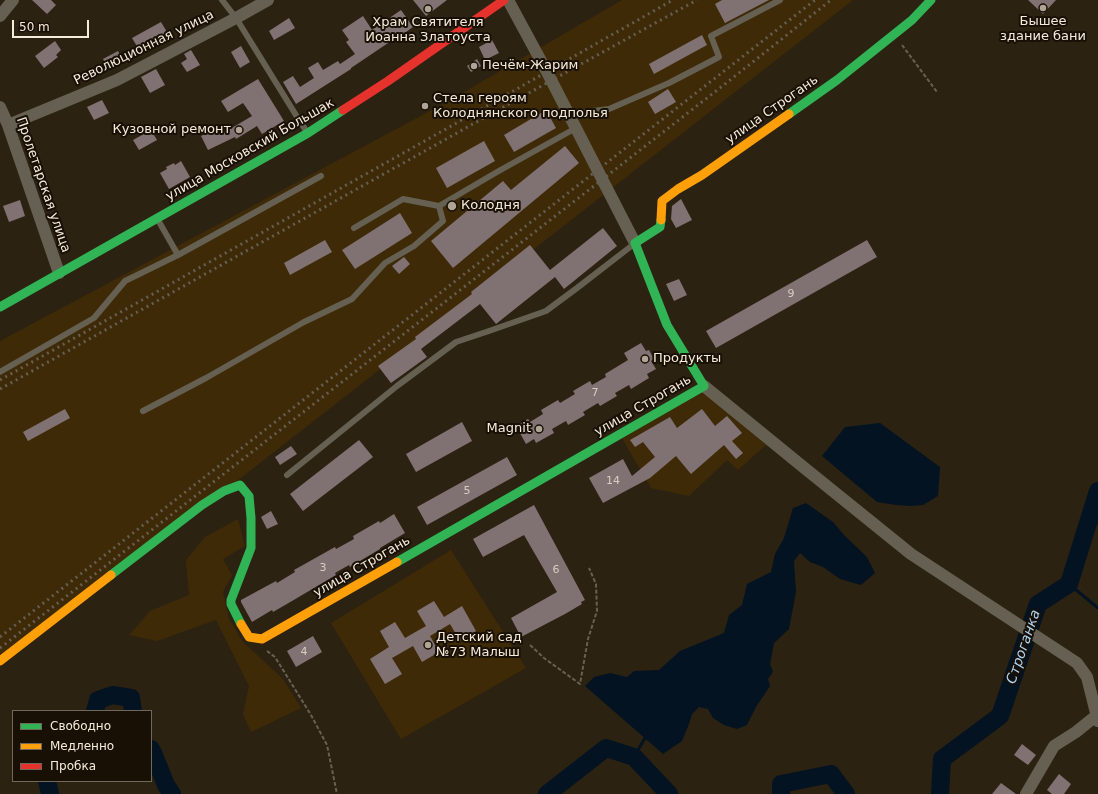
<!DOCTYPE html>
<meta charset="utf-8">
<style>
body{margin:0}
#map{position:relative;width:1098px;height:794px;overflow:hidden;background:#2c2212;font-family:"DejaVu Sans",sans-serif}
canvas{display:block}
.legend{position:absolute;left:12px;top:710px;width:140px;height:72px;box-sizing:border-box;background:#181005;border:1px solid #71685b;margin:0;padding:5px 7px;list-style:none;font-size:12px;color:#f7ebdb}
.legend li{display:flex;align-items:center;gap:8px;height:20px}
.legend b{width:20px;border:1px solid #71685b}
.scale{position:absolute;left:12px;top:20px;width:77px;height:18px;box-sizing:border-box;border:2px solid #f7ebdb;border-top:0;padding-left:5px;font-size:12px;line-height:14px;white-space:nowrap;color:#f7ebdb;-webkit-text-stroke:3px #181005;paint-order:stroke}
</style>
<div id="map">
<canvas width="1098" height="794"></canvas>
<ul class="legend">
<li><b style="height:5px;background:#30b455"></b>Свободно</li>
<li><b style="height:5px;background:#ff9f0a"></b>Медленно</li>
<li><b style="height:5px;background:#e5322d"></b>Пробка</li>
</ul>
<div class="scale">50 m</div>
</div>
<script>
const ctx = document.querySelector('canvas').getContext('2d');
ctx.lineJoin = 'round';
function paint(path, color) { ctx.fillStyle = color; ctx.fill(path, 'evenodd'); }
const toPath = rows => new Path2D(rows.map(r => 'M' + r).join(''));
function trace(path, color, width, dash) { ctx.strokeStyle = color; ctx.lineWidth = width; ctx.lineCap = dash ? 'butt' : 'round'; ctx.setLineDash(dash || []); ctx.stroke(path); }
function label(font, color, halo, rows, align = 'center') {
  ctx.font = font + ' "DejaVu Sans",sans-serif'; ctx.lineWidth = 4; ctx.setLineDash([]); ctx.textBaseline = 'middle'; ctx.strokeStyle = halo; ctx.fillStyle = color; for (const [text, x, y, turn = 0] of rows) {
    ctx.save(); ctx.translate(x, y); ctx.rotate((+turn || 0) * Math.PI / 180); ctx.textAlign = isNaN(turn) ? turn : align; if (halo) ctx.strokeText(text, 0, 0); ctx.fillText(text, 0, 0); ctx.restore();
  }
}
paint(toPath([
 [622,0,853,0,0,666,0,341,402,126,452,99],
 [704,391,766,445,738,470,727,460,689,496,651,488,622,438],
 [238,519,245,546,223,559,232,575,223,592,229,619,243,642,283,679,301,708,251,732,243,714,249,686,216,620,157,641,129,635,150,611,189,595,186,560,205,537],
 [451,550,526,668,401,739,331,623]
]), '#3f2a08');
paint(toPath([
 [880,423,940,467,938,496,923,505,911,506,896,505,877,502,822,456,845,427],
 [806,503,833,522,844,535,867,557,875,573,861,585,840,579,823,567,810,562,800,553,794,561,796,592,789,629,774,643,770,664,773,672,768,679,770,686,756,707,747,725,737,729,724,725,713,718,708,709,699,707,692,714,689,724,682,741,663,754,585,686,594,677,610,673,627,677,634,671,659,670,680,651,724,633,729,615,742,605,747,584,771,572,775,554,784,538,793,508]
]), '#041322');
trace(toPath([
 [1069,584,1098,608],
 [634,757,645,738]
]), '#041322', 3);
trace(toPath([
 [95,711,98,700,113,695,131,698,133,711],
 [151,749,154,755,166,785,172,794],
 [47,781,50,794],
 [547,794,606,748,634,757,669,794],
 [781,794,781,784,831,774,846,794],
 [940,794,942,759,1000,716,1038,604,1069,584,1098,491]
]), '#041322', 18);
paint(toPath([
 [32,0,51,0,56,5,47,14],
 [413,0,447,0,426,16],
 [722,0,769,0,725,23,715,4],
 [1028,0,1056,0,1043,14],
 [401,10,413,27,395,40,394,39,351,68,351,69,296,104,283,82,293,76,300,87,314,78,308,68,318,62,323,70,338,61,340,64,355,54,346,42,349,40,342,30,363,16,372,30],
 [289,18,295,28,274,40,269,31],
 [161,22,170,37,141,53,132,38],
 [702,35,707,45,654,74,649,64],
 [492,40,499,53,485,60,479,47],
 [55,41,61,50,56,55,58,57,44,68,35,56],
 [241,46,250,62,240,68,231,52],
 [191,50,200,65,187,72,181,63,187,59,184,54],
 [118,51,123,61,109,69,103,59],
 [477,59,481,66,471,72,467,66],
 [156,69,165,85,150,93,141,77],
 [258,79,284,121,262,134,257,126,236,139,235,137,208,150,201,136,217,128,220,135,252,116,243,103,228,112,221,101],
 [668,89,676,102,655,114,648,102],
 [102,100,109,113,94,120,87,107],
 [546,110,556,128,514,152,504,135],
 [151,130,157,140,139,150,133,140],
 [484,141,495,161,447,188,436,168],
 [565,146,579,163,453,268,431,241,503,181,511,190],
 [181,161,190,177,169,189,160,173,167,169,166,167,174,163,175,165],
 [681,199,692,220,676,228,671,219,672,206],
 [20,200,25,216,9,222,3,206],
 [400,213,412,233,355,269,342,250],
 [603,228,617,246,564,289,555,277,496,324,480,304,421,349,427,357,391,383,378,366,416,339,415,337,472,294,471,292,530,245,550,270],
 [325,240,332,252,290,275,284,263],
 [867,240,877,257,716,348,706,331],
 [404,257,410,264,399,274,392,266],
 [679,279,687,295,674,301,666,284],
 [641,343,646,351,649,350,654,359,651,361,656,369,647,374,649,378,631,389,629,385,615,393,617,396,600,406,598,403,583,412,585,415,568,425,566,421,552,429,554,433,536,443,534,439,526,444,516,426,528,419,530,422,543,414,541,410,558,400,560,403,575,394,573,391,590,381,592,385,606,377,605,374,628,360,624,353],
 [65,409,70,418,28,441,23,432],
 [702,409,715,426,727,416,742,433,732,441,743,453,736,459,724,445,691,474,676,456,650,478,603,503,589,478,623,459,632,476,655,457,643,442,635,447,630,440,670,417,677,428],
 [462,422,472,441,416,472,406,454],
 [359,440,373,457,303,511,290,494],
 [291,446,297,454,280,465,275,457],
 [507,457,517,475,427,525,417,507],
 [534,505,585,600,581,602,582,604,565,614,521,637,511,618,557,592,524,535,483,557,473,539],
 [271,511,278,524,267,529,261,517],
 [394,514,405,533,380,548,380,549,350,567,349,565,335,573,336,575,292,601,273,612,272,610,252,622,241,602,241,600,276,581,277,583,295,572,294,570,335,547,336,549,354,539,353,536,379,521,380,523],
 [434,601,444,617,462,606,476,631,460,641,450,624,430,636,439,652,422,662,413,646,392,658,402,674,385,684,370,659,389,647,380,631,395,622,405,638,426,626,417,611],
 [313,636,322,652,296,667,287,651],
 [1022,744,1036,755,1028,765,1014,755],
 [1059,774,1071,784,1064,794,1052,794,1047,790],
 [1001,783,1016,794,992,794]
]), '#807272');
trace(toPath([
 [902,45,937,92],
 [530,645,544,658,580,684,588,639,597,611,596,584,589,568],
 [267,651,275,657,311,715,327,745,337,794]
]), '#676053', 2, [4, 2]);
trace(toPath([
 [222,0,236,18,299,120,307,132],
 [569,114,609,109,669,83,719,57,711,36,780,0],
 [354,228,403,199,439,206,497,172,576,128],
 [178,255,321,176],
 [0,372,94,318,125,281,178,255,158,220],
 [143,411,206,378,304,322,352,299,385,263,414,246,443,221,439,206],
 [287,475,397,386,456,342,489,331,546,311,577,288,634,244]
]), '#656051', 6);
trace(toPath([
 [508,0,547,72,635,243],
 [0,16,13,0],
 [0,107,8,125,59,273],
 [8,125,117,80,236,18,268,0],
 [704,386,802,466,911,554,1077,663,1087,677,1098,721],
 [1026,794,1054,746,1076,732,1096,716]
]), '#656051', 12);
trace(toPath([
 [789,114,837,80,912,20,931,0],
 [0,307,308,133,343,110],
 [397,562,704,386,667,325,635,243,660,227,661,220],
 [111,575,202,505,224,491,240,485,249,496,251,518,251,548,231,600,231,604,241,624]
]), '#30b455', 9);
trace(toPath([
 [661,220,662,201,678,189,702,175,789,114],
 [241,624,249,637,262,639,397,562],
 [0,661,111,575]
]), '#ff9f0a', 9);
trace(toPath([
 [343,110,388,81,504,0]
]), '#e5322d', 9);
trace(toPath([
 [0,380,485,107,673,0],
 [0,389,489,115,697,0],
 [0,637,815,0],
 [0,648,725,84,831,0]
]), '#655e52', 3, [2, 4]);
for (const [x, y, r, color] of [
 [1043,8,4,"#b0a595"],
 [428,9,4,"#b0a595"],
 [474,66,4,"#b0a595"],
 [425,106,4,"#b0a595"],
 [239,130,4,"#b0a595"],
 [452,206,5,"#b0a595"],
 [645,359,4,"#b0a595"],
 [539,429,4,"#b0a595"],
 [428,645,4,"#b0a595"]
]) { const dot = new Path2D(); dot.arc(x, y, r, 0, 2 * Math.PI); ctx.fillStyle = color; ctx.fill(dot); trace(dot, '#181005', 1.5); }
label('11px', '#d9cdc1', null, [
 ["9",791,294],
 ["7",595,393],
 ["14",613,481],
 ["5",467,491],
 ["3",323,568],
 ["6",556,570],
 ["4",304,652]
]);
label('13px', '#f7ebdb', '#181005', [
 ["Бышее",1043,22,"center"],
 ["здание бани",1043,37,"center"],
 ["Храм Святителя",428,23,"center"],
 ["Иоанна Златоуста",428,38,"center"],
 ["Печём-Жарим",482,66],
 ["Стела героям",433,99],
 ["Колоднянского подполья",433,114],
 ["Кузовной ремонт",231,130,"right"],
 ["Колодня",461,206],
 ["Продукты",653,359],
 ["Magnit",531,429,"right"],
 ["Детский сад",436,638],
 ["№73 Малыш",436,653]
], 'left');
label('13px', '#f7ebdb', '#181005', [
 ["Революционная улица",144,48,-26],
 ["улица Строгань",772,110,-35],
 ["улица Московский Большак",250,150,-30],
 ["Пролетарская улица",43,185,71],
 ["улица Строгань",643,406,-30],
 ["улица Строгань",362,567,-30]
]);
label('italic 14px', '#abd4f7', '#181005', [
 ["Строганка",1024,647,-71]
]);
</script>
